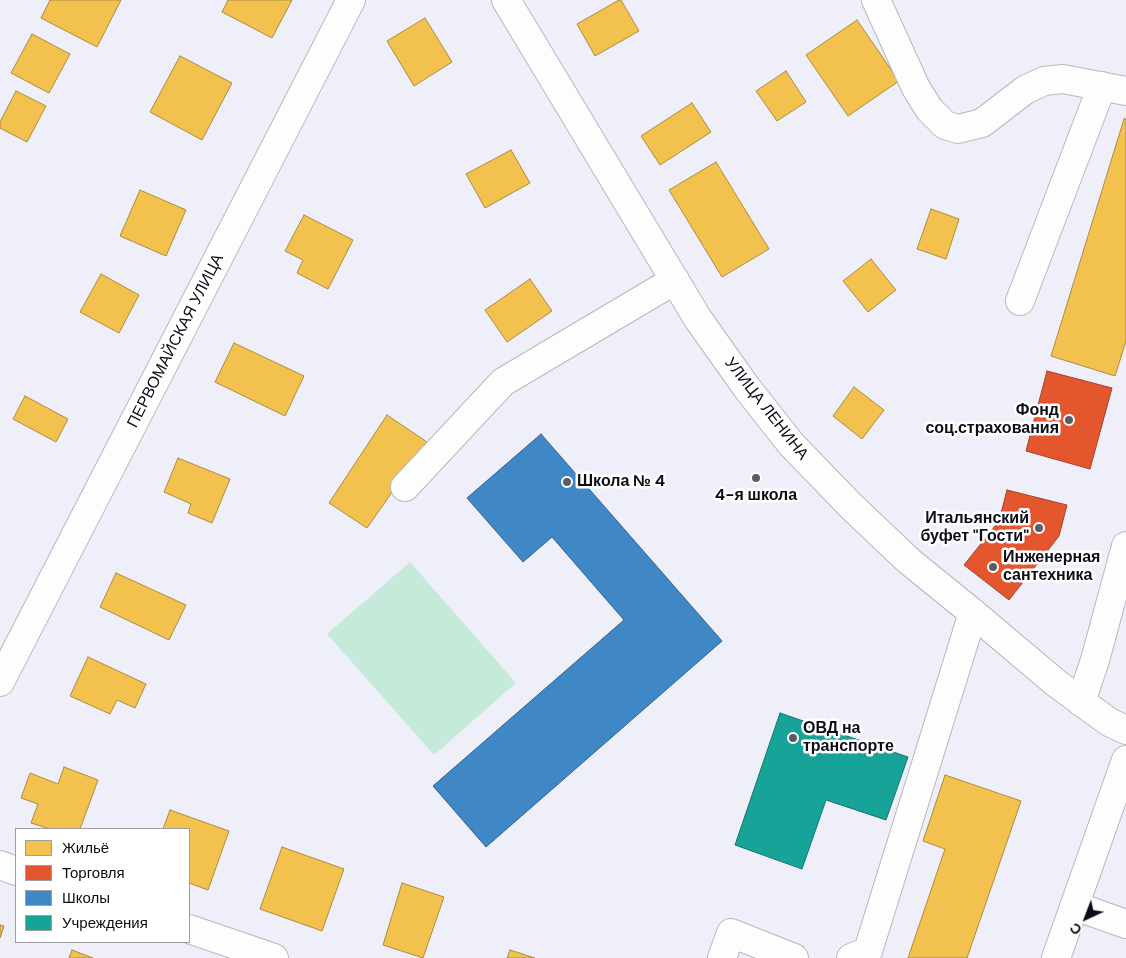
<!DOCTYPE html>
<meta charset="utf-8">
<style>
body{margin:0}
#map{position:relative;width:1126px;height:958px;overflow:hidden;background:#efeffa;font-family:"DM Sans",sans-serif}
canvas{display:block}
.legend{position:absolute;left:15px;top:828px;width:175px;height:115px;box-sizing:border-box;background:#fff;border:1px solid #9e9ea3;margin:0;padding:6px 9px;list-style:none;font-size:15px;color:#0d0d18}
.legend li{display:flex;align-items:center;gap:10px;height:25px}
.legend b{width:25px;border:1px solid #9e9ea3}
.north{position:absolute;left:1061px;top:893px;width:50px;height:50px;-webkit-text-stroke:4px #fff;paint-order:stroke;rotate:223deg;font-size:14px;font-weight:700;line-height:20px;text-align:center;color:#0d0d18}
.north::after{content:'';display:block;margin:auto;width:18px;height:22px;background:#0d0d18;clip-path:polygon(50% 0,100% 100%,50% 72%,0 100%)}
</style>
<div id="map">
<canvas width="1126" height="958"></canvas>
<ul class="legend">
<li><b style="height:14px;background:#f2c14e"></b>Жильё</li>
<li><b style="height:14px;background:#e4572e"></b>Торговля</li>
<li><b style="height:14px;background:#3f88c5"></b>Школы</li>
<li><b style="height:14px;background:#17a398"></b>Учреждения</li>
</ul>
<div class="north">С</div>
</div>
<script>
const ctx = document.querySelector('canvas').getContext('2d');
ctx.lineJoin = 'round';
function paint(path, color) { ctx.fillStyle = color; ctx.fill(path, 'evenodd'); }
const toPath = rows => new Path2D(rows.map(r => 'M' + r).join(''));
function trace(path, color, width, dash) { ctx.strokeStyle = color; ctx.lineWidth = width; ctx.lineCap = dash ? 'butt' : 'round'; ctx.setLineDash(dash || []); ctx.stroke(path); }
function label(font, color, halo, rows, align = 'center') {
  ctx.font = font + ' "DM Sans",sans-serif'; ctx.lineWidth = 5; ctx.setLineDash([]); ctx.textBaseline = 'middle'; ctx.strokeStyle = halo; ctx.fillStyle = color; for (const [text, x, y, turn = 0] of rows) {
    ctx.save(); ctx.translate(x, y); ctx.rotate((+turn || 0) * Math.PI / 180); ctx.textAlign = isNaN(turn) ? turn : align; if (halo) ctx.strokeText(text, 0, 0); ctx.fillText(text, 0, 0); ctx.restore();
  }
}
paint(toPath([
 [410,562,516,683,434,755,327,634]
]), '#c5ead9');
const homes = toPath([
 [50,0,121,0,97,47,41,18,50,0],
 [228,0,292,0,272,38,222,12,228,0],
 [619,0,621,0,639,31,595,56,577,24,619,0],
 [425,18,452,62,414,86,387,41,425,18],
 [857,20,899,81,848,116,806,55,857,20],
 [32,34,70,54,49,93,11,73,32,34],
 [180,56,232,83,202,140,150,112,180,56],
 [786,71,806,102,777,121,756,91,786,71],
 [16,91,46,106,27,142,0,128,0,122,16,91],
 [692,103,711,132,660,165,641,136,692,103],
 [1124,119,1126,119,1126,341,1115,376,1051,356,1124,119],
 [511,150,530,183,485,208,466,174,511,150],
 [716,162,769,249,722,277,669,190,716,162],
 [140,190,186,210,166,256,120,236,140,190],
 [931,209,959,219,946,259,917,249,931,209],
 [304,215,353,240,328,289,297,273,303,260,285,251,304,215],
 [871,259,896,290,868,312,843,281,871,259],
 [101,274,139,295,119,333,80,312,101,274],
 [530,279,552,311,507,342,485,310,530,279],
 [234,343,304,376,285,416,215,382,234,343],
 [854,387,884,410,862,439,833,416,854,387],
 [25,396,68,419,56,442,13,419,25,396],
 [387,415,427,442,367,528,329,503,387,415],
 [178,458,230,479,212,523,188,513,191,504,164,492,178,458],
 [116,573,186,605,169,640,100,607,116,573],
 [88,657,146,684,135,708,117,700,110,714,70,696,88,657],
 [64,767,98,780,80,829,50,829,31,823,38,804,21,798,30,773,58,784,64,767],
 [945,775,1021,801,967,958,908,958,945,849,923,841,945,775],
 [170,810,229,831,208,890,189,883,189,829,163,829,170,810],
 [282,847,344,869,322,931,260,909,282,847],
 [402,883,444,897,423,958,383,945,402,883],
 [0,925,4,926,0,938,0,925],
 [72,950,93,958,69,958,72,950],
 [510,950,535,958,507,958,510,950]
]);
paint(homes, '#f2c14e');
trace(homes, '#ad8b3e', 1);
const shops = toPath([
 [1047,371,1112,388,1090,469,1026,451,1047,371],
 [1007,490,1067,505,1059,536,1009,600,964,565,999,521,1007,490]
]);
paint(shops, '#e4572e');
trace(shops, '#a44127', 1);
const schools = toPath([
 [541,434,722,641,486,847,433,786,624,620,552,537,523,562,467,498,541,434]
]);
paint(schools, '#3f88c5');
trace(schools, '#306391', 1);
const public = toPath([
 [780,713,908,757,886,820,826,800,802,869,735,845,780,713]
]);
paint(public, '#17a398');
trace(public, '#147672', 1);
const minor = toPath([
 [876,0,916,88,929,109,945,125,958,129,982,123,1025,90,1044,81,1063,79,1126,91],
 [1020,301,1102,86],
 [405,487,503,382,675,280],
 [0,682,351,0],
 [1081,702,1095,660,1126,546],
 [1075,906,1126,924],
 [722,958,731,933,794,958],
 [851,958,868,951,973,613]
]);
const major = toPath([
 [506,0,698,319,747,388,791,444,851,506,909,561,973,613,1056,683,1109,722,1126,730],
 [0,865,16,871],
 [189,929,274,958],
 [1056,958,1126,760]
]);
trace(minor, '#b7b7c1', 30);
trace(major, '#b7b7c1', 30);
trace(minor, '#fdfdfe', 28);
trace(major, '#fdfdfe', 28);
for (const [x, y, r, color] of [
 [1069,420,5,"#5c5c67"],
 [756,478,5,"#5c5c67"],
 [567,482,5,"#5c5c67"],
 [1039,528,5,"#5c5c67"],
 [993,567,5,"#5c5c67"],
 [793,738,5,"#5c5c67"]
]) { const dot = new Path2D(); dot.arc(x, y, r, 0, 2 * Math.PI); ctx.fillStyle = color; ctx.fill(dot); trace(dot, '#fff', 2); }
label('16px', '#0d0d18', '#fff', [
 ["ПЕРВОМАЙСКАЯ УЛИЦА",176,341,-63],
 ["УЛИЦА ЛЕНИНА",766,409,52]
]);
label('bold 16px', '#0d0d18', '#fff', [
 ["Фонд",1059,411,"right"],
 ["соц.страхования",1059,429,"right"],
 ["Школа № 4",577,482],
 ["4-я школа",756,496,"center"],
 ["Итальянский",1029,519,"right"],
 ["буфет \"Гости\"",1029,537,"right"],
 ["Инженерная",1003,558],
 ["сантехника",1003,576],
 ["ОВД на",803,729],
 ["транспорте",803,747]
], 'left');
</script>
